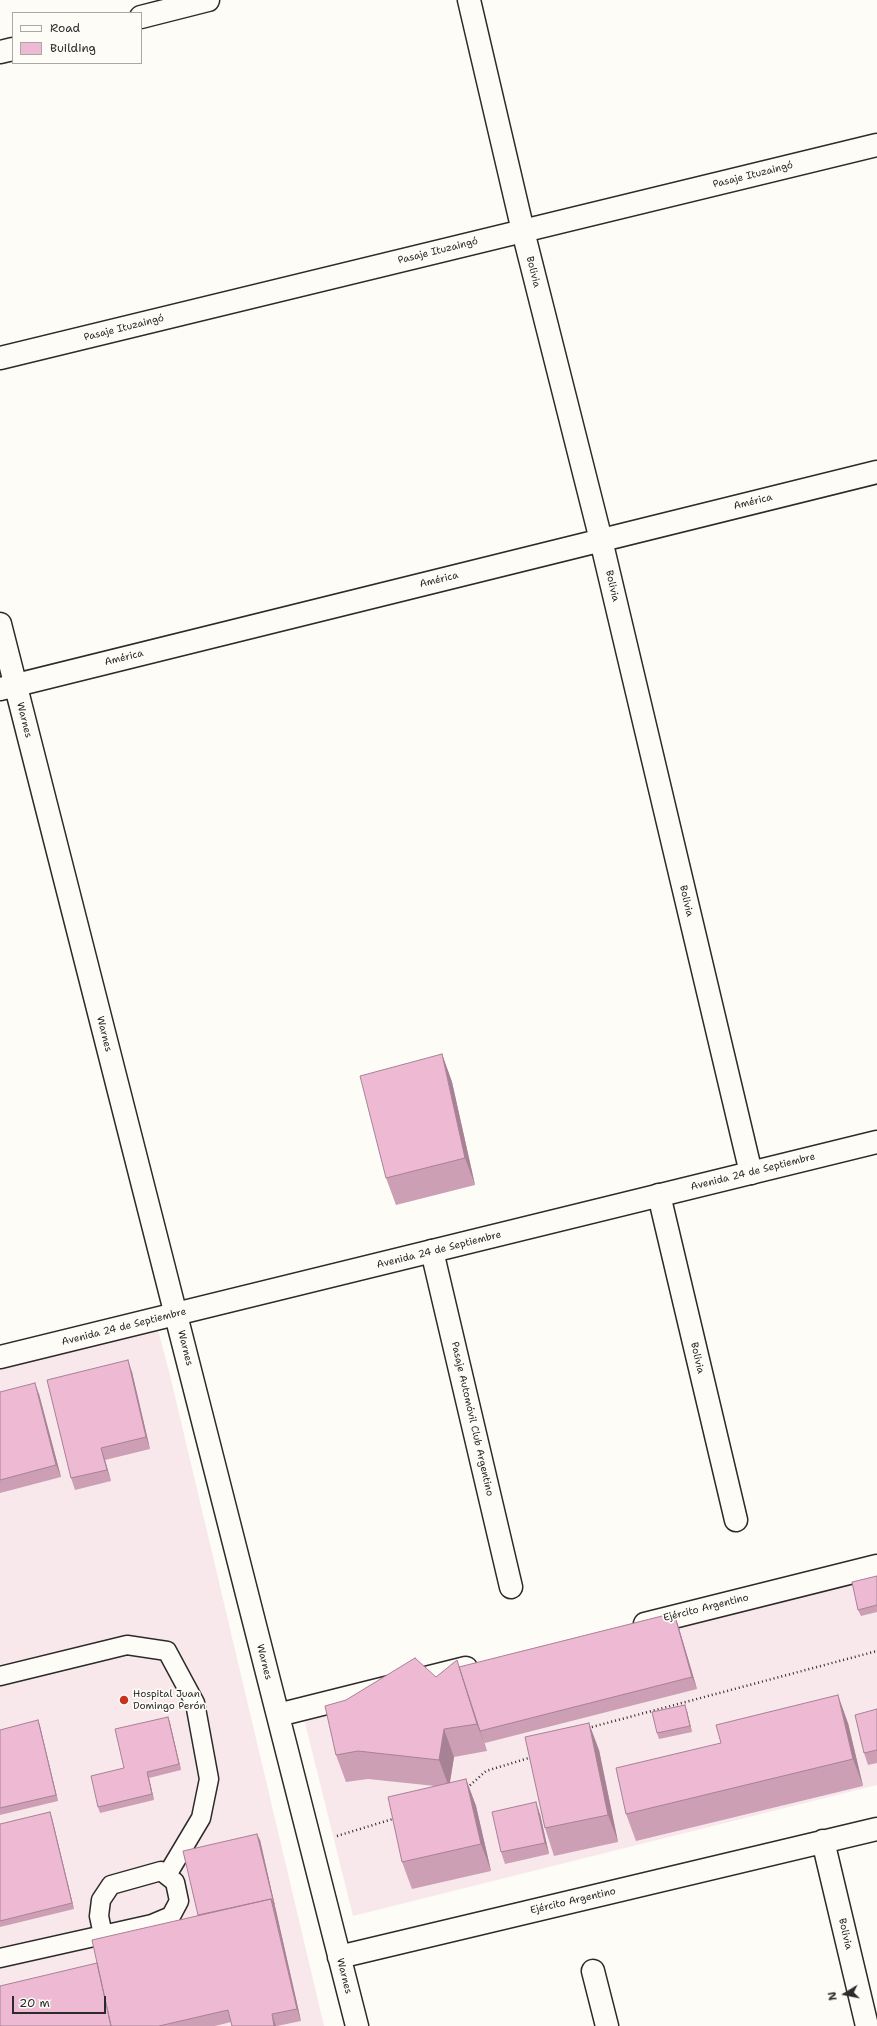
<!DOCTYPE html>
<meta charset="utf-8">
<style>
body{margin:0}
#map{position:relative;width:877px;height:2026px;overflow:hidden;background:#fdfcf7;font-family:"Shantell Sans",sans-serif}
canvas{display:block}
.legend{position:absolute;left:12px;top:12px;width:130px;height:52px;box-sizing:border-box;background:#fdfcf7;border:1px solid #a9a8a5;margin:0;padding:5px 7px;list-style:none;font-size:12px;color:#2b2b2b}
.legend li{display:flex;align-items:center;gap:8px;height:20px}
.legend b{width:20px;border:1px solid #a9a8a5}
.north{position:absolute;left:825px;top:1974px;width:40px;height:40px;-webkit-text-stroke:3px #fdfcf7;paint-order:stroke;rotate:260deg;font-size:11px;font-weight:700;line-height:16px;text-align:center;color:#2b2b2b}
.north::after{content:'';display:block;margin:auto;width:14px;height:18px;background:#2b2b2b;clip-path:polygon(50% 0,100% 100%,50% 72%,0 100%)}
.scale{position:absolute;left:12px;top:1996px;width:94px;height:18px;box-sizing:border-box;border:2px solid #2b2b2b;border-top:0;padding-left:5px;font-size:12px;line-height:14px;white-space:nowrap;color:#2b2b2b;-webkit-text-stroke:3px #fdfcf7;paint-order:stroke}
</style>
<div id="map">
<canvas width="877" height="2026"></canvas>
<ul class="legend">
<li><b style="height:5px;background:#fdfcf7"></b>Road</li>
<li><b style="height:11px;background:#eeb9d3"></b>Building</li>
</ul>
<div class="north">N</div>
<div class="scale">20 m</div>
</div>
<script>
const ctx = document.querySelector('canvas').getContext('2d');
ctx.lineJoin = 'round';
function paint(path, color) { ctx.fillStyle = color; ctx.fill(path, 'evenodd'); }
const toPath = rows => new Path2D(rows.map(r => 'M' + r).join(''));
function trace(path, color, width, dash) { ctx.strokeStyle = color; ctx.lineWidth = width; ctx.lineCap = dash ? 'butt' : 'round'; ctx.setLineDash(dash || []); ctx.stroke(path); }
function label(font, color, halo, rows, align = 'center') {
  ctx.font = font + ' "Shantell Sans",sans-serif'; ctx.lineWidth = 3.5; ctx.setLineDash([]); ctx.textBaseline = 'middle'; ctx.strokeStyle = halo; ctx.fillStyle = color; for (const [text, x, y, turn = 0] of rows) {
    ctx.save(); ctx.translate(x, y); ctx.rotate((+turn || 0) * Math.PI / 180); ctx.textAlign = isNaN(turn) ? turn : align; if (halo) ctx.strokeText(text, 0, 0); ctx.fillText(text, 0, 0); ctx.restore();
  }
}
paint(toPath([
 [158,1330,170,1375,324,2026,0,2026,0,1370],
 [877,1573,877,1785,353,1916,303,1715]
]), '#f8e8ec');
const lane = toPath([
 [0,1676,127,1645,167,1651,195,1703,209,1779,201,1818,167,1875],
 [0,1958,152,1924,171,1916,179,1901,175,1882,161,1871,111,1885,101,1900,99,1916,103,1935]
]);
const street = toPath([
 [469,0,523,231,601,540,751,1173],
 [141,17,208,0],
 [0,52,13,49],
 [0,358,877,145],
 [0,624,357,2026],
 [0,689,877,472],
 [659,1195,736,1520],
 [432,1251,511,1587],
 [645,1624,877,1566],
 [278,1715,466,1668],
 [823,1841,867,2026],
 [339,1957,877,1829],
 [593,1971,607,2026]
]);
const secondary = toPath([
 [0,1357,877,1142]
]);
trace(lane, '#2b2b2b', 21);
trace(street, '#2b2b2b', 25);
trace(secondary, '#2b2b2b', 25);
trace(toPath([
 [588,1728,877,1651],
 [467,1788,486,1771,532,1757],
 [337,1836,396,1818]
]), '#2b2b2b', 2.5, [1, 3]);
trace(lane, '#fdfcf7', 18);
trace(street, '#fdfcf7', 22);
trace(secondary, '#fdfcf7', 22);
paint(toPath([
 [442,1054,452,1082,475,1185,396,1205,386,1178],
 [132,1372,150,1449,105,1460,111,1481,75,1490,71,1478],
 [0,1392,39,1394,61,1477,0,1493],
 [877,1576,877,1612,861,1616,858,1610],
 [674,1613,678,1625,697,1689,485,1743,484,1741,487,1751,454,1757,450,1783,466,1779,476,1806,491,1871,412,1889,402,1862,435,1786,368,1779,346,1782,336,1755,436,1677],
 [877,1709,877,1763,868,1765,864,1753],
 [687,1711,692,1732,659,1739,657,1733],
 [168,1717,170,1723,181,1770,149,1778,154,1800,100,1813,98,1807,124,1768],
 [38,1720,40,1726,58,1801,0,1815,0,1730],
 [848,1723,863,1786,636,1841,626,1814],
 [599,1750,618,1842,554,1856,545,1828],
 [50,1812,52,1818,74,1909,0,1927,0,1824],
 [540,1814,549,1854,505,1864,501,1852],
 [260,1840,301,2021,277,2026,232,2026,231,2022,215,2026,0,2026,97,1963,198,1915]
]), '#cd9fb5');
paint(toPath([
 [442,1054,452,1082,475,1185,465,1158],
 [128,1360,132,1372,150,1449,146,1437],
 [35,1383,39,1394,61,1477,56,1465],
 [101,1448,105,1460,111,1481,107,1470],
 [674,1613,678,1625,697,1689,692,1677],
 [457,1660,480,1731,487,1751,477,1724],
 [838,1695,848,1723,863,1786,853,1759],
 [685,1705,687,1711,692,1732,690,1726],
 [168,1717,170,1723,181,1770,179,1764],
 [38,1720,40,1726,58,1801,56,1795],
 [589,1723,599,1750,618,1842,608,1815],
 [444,1729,454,1757,449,1787,439,1760],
 [147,1772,149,1778,154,1800,152,1794],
 [466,1779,476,1806,491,1871,481,1844],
 [536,1802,540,1814,549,1854,545,1843],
 [50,1812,52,1818,74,1909,72,1903],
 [257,1834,260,1840,301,2021,297,2009],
 [272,2014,276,2026,274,2026]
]), '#a78294');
const building = toPath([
 [442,1054,465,1158,386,1178,360,1076,442,1054],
 [128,1360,146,1437,101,1448,107,1470,71,1478,47,1380,128,1360],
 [35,1383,56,1465,0,1480,0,1392,35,1383],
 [877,1576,877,1605,858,1610,852,1582,877,1576],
 [674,1613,692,1677,480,1731,459,1667,674,1613],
 [415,1658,436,1677,457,1660,477,1724,444,1729,439,1760,358,1751,336,1755,325,1706,346,1700,415,1658],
 [838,1695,853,1759,626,1814,616,1768,721,1743,716,1725,838,1695],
 [685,1705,690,1726,657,1733,652,1712,685,1705],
 [877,1709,877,1750,864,1753,855,1715,877,1709],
 [168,1717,179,1764,147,1772,152,1794,98,1807,91,1776,124,1768,115,1729,168,1717],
 [38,1720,56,1795,0,1808,0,1730,38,1720],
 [589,1723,608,1815,545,1828,525,1737,589,1723],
 [466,1779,481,1844,402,1862,388,1797,466,1779],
 [536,1802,545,1843,501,1852,492,1812,536,1802],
 [50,1812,72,1903,0,1921,0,1824,50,1812],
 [257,1834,274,1904,271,1899,198,1915,183,1851,257,1834],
 [271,1899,297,2009,272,2014,274,2026,232,2026,228,2010,159,2026,111,2026,92,1940,271,1899],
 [97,1963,111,2026,0,2026,0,1986,97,1963]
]);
paint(building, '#eeb9d3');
trace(building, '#a78294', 1);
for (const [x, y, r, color] of [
 [124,1700,5,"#c8321e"]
]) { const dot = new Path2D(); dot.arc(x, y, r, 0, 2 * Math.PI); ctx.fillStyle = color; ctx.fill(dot); trace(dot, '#fdfcf7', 1.5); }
label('10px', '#2b2b2b', '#fdfcf7', [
 ["Pasaje Ituzaingó",753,175,-14],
 ["Pasaje Ituzaingó",438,251,-14],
 ["Bolivia",533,272,76],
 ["Pasaje Ituzaingó",124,328,-14],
 ["América",753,502,-14],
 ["América",439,580,-14],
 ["Bolivia",612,586,77],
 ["América",124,658,-14],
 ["Warnes",24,720,76],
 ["Bolivia",686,901,77],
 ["Warnes",104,1034,76],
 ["Avenida 24 de Septiembre",753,1172,-14],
 ["Avenida 24 de Septiembre",439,1250,-14],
 ["Avenida 24 de Septiembre",124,1327,-14],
 ["Warnes",185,1348,76],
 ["Bolivia",697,1358,77],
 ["Pasaje Automóvil Club Argentino",472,1419,77],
 ["Ejército Argentino",706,1608,-14],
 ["Warnes",264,1662,76],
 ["Ejército Argentino",573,1901,-13],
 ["Bolivia",845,1934,77],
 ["Warnes",344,1976,76]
]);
label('10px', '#2b2b2b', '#fdfcf7', [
 ["Hospital Juan",133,1694],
 ["Domingo Perón",133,1706]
], 'left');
</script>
